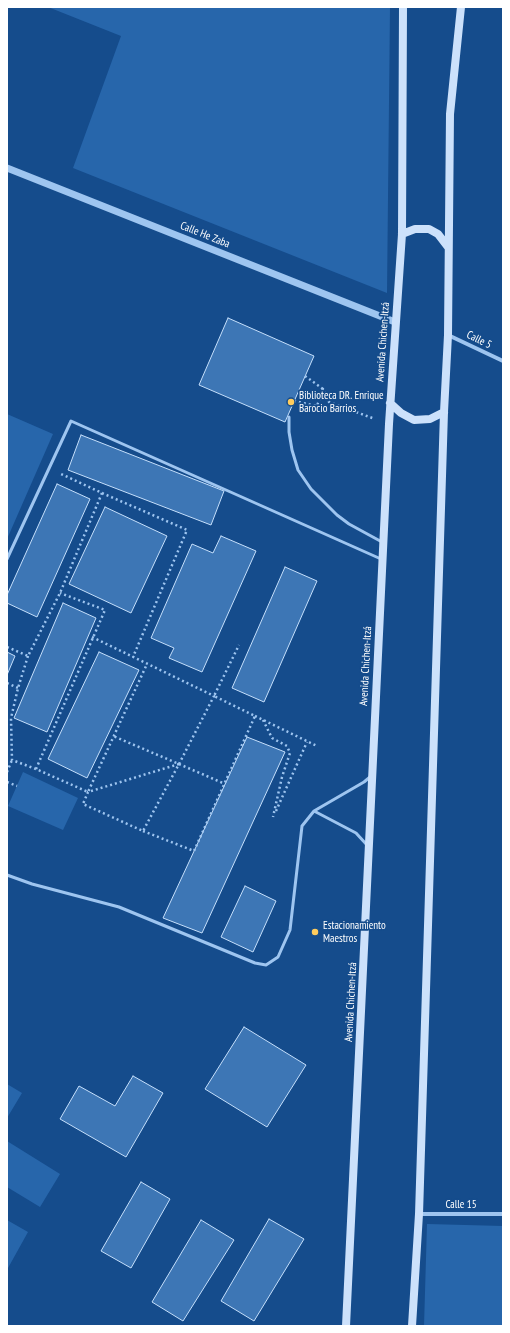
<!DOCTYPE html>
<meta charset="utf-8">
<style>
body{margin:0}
#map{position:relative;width:510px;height:1333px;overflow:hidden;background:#154c8c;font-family:"PT Sans Narrow",sans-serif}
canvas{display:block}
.frame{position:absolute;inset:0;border:8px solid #fff;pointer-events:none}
</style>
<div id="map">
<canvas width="510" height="1333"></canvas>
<div class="frame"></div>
</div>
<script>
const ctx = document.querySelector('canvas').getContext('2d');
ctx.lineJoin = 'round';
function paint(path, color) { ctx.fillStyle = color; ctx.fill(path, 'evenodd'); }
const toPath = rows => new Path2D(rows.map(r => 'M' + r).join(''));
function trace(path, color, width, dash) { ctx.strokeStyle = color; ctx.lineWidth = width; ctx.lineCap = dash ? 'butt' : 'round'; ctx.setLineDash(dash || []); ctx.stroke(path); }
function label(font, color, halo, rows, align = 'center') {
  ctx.font = font + ' "PT Sans Narrow",sans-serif'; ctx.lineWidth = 3.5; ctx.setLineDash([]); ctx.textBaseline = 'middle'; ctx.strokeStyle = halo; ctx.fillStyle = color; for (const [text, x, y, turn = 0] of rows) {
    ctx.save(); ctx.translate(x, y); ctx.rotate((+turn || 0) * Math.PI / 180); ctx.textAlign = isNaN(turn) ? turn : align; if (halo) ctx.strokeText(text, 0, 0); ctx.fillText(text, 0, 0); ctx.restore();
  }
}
paint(toPath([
 [48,7,390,7,387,293,73,168,121,36],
 [7,414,53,434,7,539],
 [23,772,78,798,63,830,8,806],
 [7,1084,22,1093,7,1118],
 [7,1141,60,1174,40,1207,7,1187],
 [7,1220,28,1232,8,1268,7,1267],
 [427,1224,503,1226,503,1326,424,1326]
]), '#2766ab');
const building = toPath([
 [228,318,314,356,285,422,199,385,228,318],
 [81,435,224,491,211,525,68,470,81,435],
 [57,484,90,499,37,617,7,603,7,595,57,484],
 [105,507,167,536,131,613,69,584,105,507],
 [221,536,256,551,202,672,169,658,174,648,151,638,192,544,213,553,221,536],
 [285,567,317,581,264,702,232,688,285,567],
 [63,603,96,618,47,732,14,718,63,603],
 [7,652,15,656,7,675,7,652],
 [99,652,139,670,87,778,48,759,99,652],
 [247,737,285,752,202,933,163,918,247,737],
 [245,886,276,901,253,952,221,937,245,886],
 [244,1027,306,1065,267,1127,205,1089,244,1027],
 [133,1076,163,1093,126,1157,60,1119,79,1086,115,1106,133,1076],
 [141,1182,170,1199,131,1268,101,1251,141,1182],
 [269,1219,304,1239,254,1321,221,1301,269,1219],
 [201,1220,234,1240,183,1321,152,1302,201,1220]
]);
paint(building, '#3d76b5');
trace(building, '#c5dffb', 1);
trace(toPath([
 [305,376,323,389],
 [294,401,317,406,323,389,329,402,375,419],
 [102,493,187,530,133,657],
 [92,637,214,696,179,764,143,831,83,804,88,792,179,764,113,736],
 [7,647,28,656,60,593,102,493,59,473],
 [28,656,18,688,11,718,12,760,36,769,88,792,147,664],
 [7,683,18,688],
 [255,716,317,746],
 [263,720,272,738,287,746,290,753,282,777,273,817],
 [179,764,225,784],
 [36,769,105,610,60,593],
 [7,772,12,760],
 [7,782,17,786],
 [276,811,307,742],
 [143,831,194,851,255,716,214,696,239,645]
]), '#9ec5f0', 2.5, [2, 3]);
trace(toPath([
 [289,417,289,432,292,450,298,470,311,489,337,515,349,524,382,542],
 [7,559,71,421,381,559],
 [314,811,356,833,367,845],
 [7,875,32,884,119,907,255,963,266,965,278,957,290,930,302,826,314,811,364,782,370,777]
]), '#9ec5f0', 3);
trace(toPath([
 [448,335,503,361],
 [419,1214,503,1214]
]), '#9ec5f0', 4);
trace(toPath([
 [7,168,395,322]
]), '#9ec5f0', 7);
trace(toPath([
 [402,234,415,229,429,229,438,234,448,247],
 [390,403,401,413,414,420,430,419,444,412],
 [346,1326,389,424,402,234,403,7],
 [412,1326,419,1214,444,412,448,335,450,114,461,7]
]), '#cce1fb', 8);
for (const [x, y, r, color] of [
 [291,402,4,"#ffcc5d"],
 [315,932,4,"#ffcc5d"]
]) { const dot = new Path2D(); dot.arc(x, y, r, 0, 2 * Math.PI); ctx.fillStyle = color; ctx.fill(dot); trace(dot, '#154c8c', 1.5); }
label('11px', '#fff', '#154c8c', [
 ["Calle He Zaba",205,235,22],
 ["Calle 5",479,340,26],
 ["Avenida Chichen-Itzá",383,342,-86],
 ["Avenida Chichen-Itzá",366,666,-87],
 ["Avenida Chichen-Itzá",351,1002,-87],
 ["Calle 15",461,1205]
]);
label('11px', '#fff', '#154c8c', [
 ["Biblioteca DR. Enrique",299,396],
 ["Barocio Barrios",299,409],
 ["Estacionamiento",323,926],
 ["Maestros",323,939]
], 'left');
</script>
